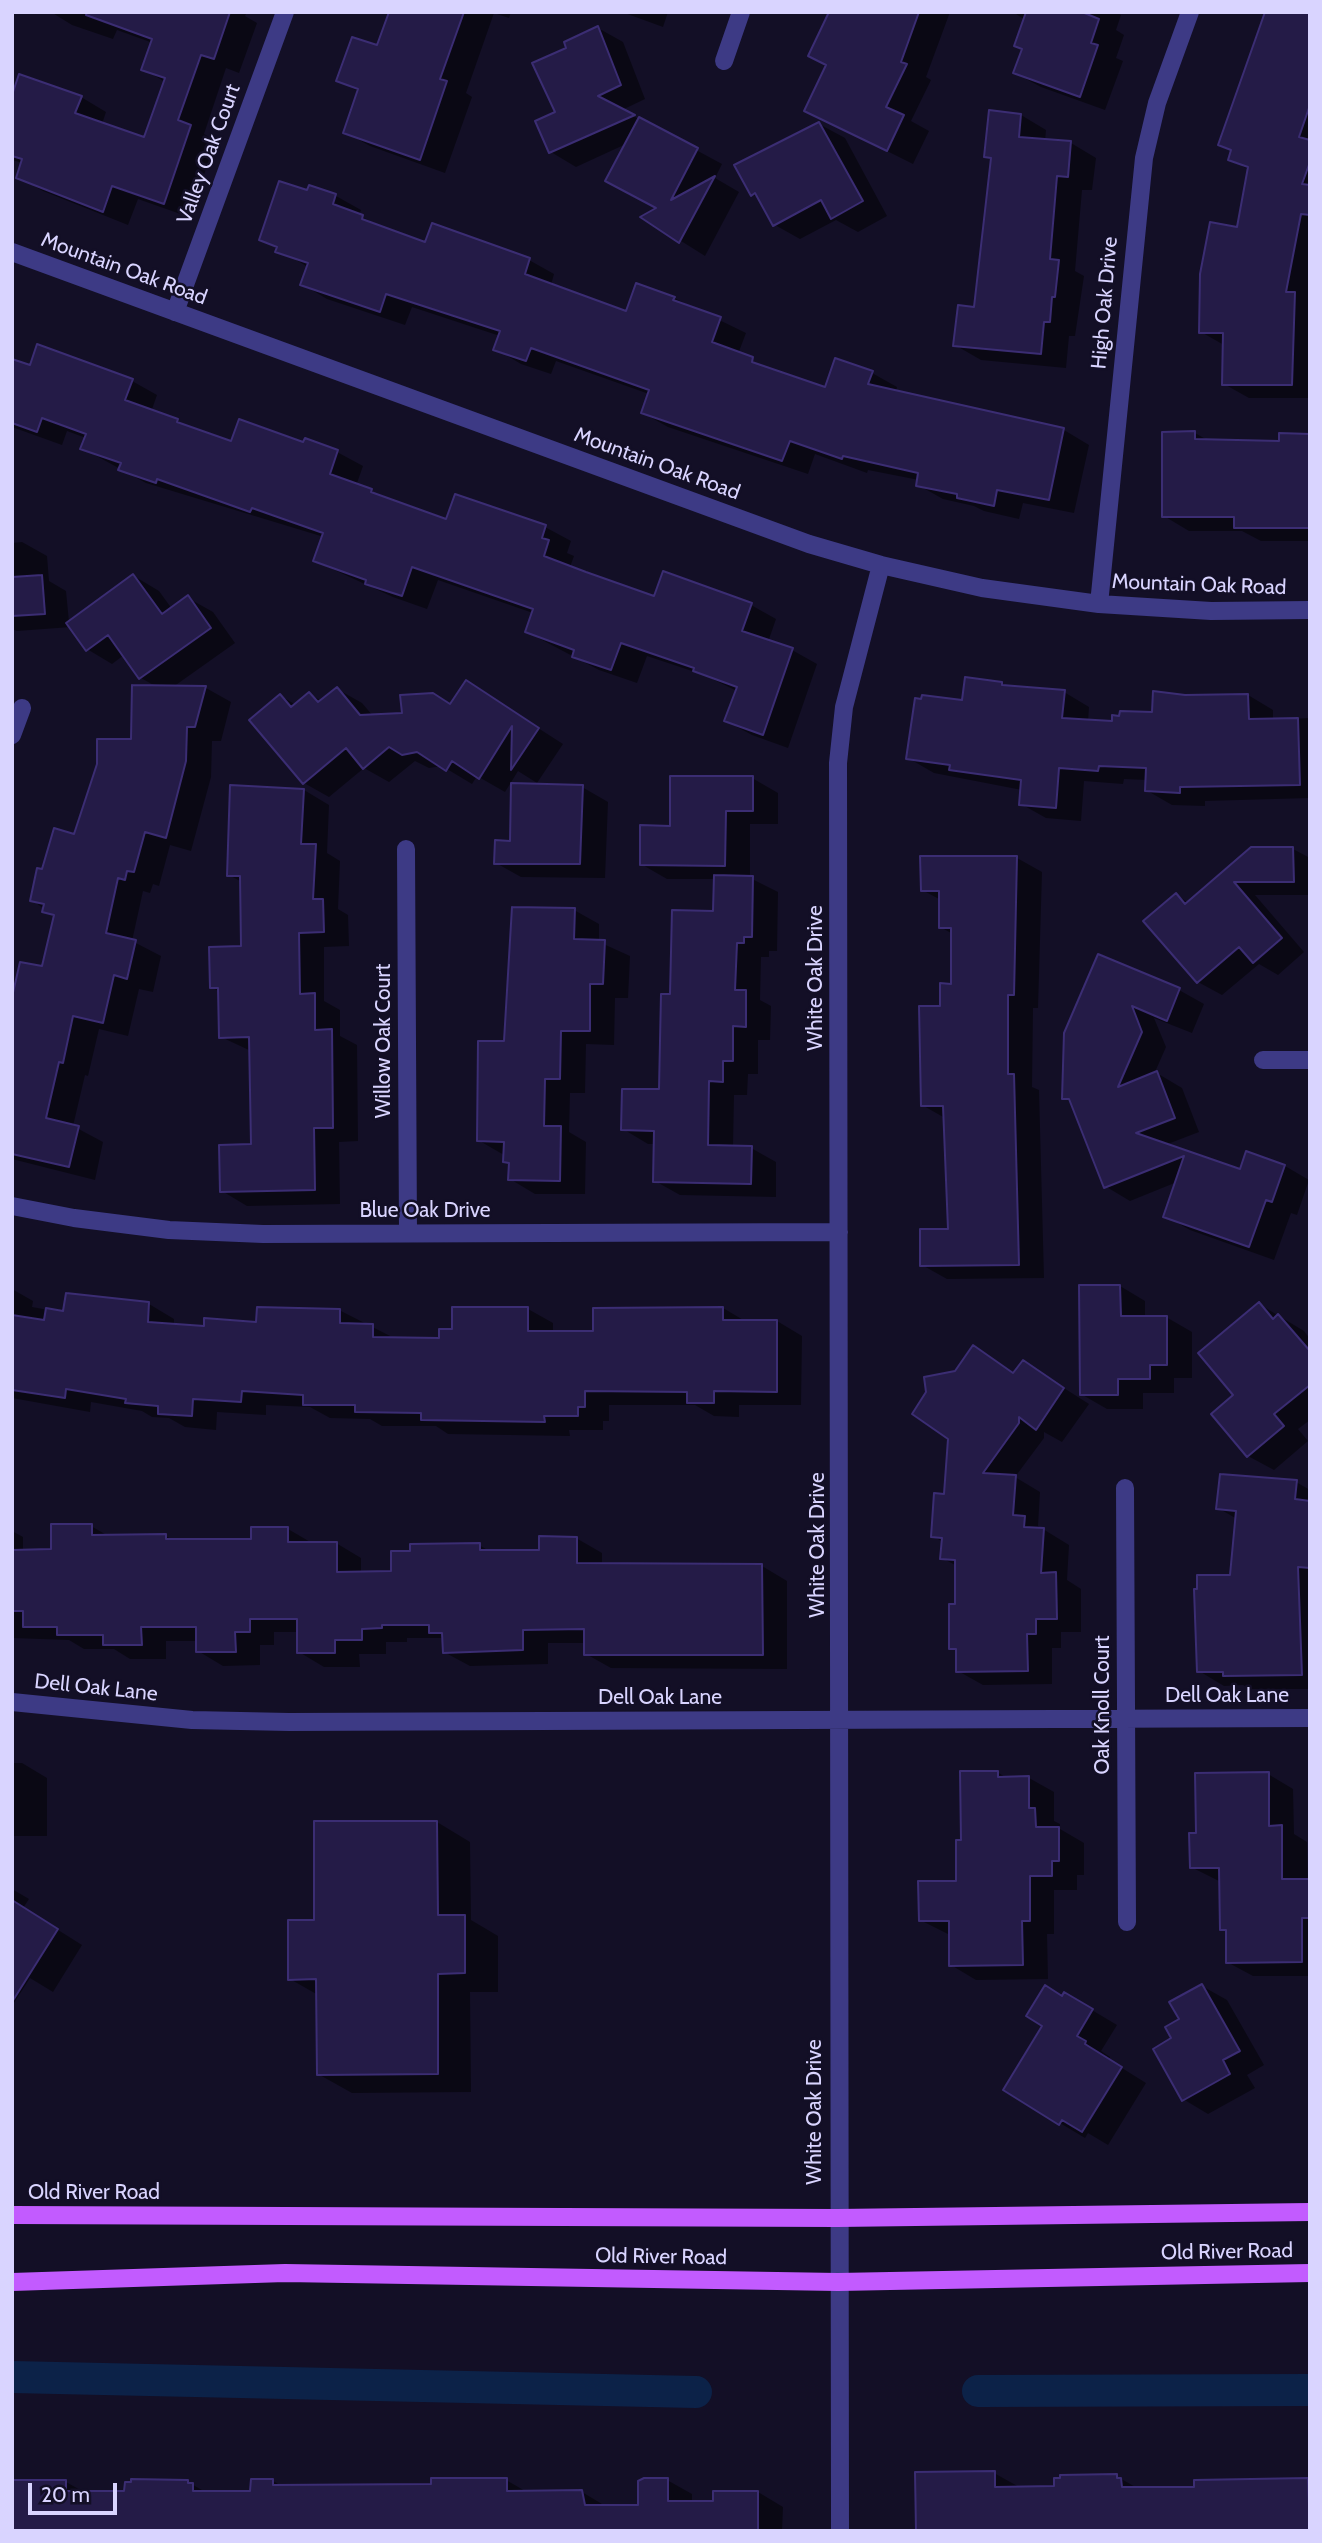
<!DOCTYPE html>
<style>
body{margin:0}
#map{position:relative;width:1322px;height:2543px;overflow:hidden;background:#130f26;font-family:Cabin,sans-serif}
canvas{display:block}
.frame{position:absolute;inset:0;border:14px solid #d9d4ff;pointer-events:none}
.scale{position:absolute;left:28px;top:2483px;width:89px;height:32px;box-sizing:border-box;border:4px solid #d9d4ff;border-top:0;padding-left:9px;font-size:21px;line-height:24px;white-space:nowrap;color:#d9d4ff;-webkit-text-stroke:5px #130f26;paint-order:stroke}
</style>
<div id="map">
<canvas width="1322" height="2543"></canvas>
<div class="frame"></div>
<div class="scale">20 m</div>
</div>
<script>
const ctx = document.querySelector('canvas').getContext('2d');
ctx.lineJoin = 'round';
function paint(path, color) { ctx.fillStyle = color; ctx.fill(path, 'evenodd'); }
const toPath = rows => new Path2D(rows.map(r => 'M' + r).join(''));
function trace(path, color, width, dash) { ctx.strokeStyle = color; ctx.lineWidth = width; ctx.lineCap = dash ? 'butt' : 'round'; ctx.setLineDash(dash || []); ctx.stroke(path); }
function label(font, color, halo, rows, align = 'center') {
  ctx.font = font + ' Cabin,sans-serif'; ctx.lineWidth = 5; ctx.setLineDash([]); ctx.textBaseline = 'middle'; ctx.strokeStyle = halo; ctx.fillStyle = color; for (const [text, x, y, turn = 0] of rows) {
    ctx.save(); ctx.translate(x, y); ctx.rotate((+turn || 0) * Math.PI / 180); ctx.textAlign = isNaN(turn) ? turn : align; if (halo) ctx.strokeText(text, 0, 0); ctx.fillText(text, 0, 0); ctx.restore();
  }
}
paint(toPath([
 [51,12,247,12,245,16,257,23,239,73,226,68,204,134,216,141,189,217,138,199,128,225,43,191,18,177,23,163,12,160,12,86,81,97,106,112,102,124,145,139,165,82,144,69,153,43,117,30,113,39,72,25],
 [391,12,511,12,509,18,494,13,466,93,472,97,445,173,370,146,345,132,359,92,338,80,378,47],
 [622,12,668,12,663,27],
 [831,12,950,12,926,77,931,80,911,121,929,131,913,164,809,112,828,65],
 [1013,12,1116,12,1121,15,1116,30,1124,35,1116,58,1123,61,1105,110,1041,87,1015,73,1024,50,1025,20],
 [1310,12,1310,398,1249,398,1224,384,1224,345,1201,332,1238,229,1249,170,1230,159,1232,151,1220,144],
 [598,28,623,42,645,99,622,110,722,164,715,178,739,192,705,256,643,217,659,209,626,144,576,167,551,152,568,49],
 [1021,115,1046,130,1045,141,1071,143,1096,158,1092,190,1082,190,1075,271,1084,276,1075,336,1069,336,1066,368,981,360,955,345,976,309,993,160,986,157],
 [819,124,845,138,887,216,858,232,836,220,800,239,775,225,761,199,752,194],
 [310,187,336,196,361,210,359,215,386,230,427,244,529,260,554,274,551,285,627,313,674,298,746,333,738,354,775,372,826,390,872,373,897,387,896,392,1064,430,1089,445,1074,513,1023,503,1019,519,984,511,974,506,943,499,918,485,919,480,868,470,867,473,815,454,808,474,668,427,643,413,649,394,556,361,551,374,521,364,496,349,500,336,412,307,405,325,327,299,302,284,308,267,261,239],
 [12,361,31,368,132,381,157,395,151,412,232,443,304,444,306,441,337,452,363,466,356,486,447,521,456,496,545,527,571,541,567,553,574,556,570,567,655,598,751,605,776,619,768,642,792,650,817,664,788,748,752,735,726,721,737,691,704,675,647,656,637,683,599,670,527,632,533,613,438,580,427,609,393,597,315,561,324,537,146,483,82,448,86,438,67,431,62,445,12,427],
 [1195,433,1209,441,1281,442,1310,435,1310,541,1261,541,1242,531,1189,531,1164,516],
 [22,542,47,556,49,581,66,591,69,622,134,576,159,591,172,609,188,598,213,612,235,643,173,687,206,688,231,702,221,741,212,741,211,777,191,851,170,845,159,886,153,884,150,893,143,891,132,941,161,956,153,992,139,989,128,1036,99,1029,88,1076,85,1075,73,1126,103,1142,95,1180,12,1159,12,1005,43,969,55,917,32,900,43,872,76,836,133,741,157,687,141,678,124,655,112,664,87,649,71,627,17,631,12,629,12,543],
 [466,682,563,744,537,783,518,771,505,792,477,776,472,784,442,766,429,768,415,761,389,782,364,768,329,797,304,783,281,696,296,705,309,694,322,701,337,689,362,703,373,716,403,715,451,705],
 [1002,684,1009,688,1064,692,1089,707,1088,722,1114,723,1154,714,1184,696,1248,695,1273,710,1273,720,1310,718,1310,798,1205,801,1205,806,1172,805,1146,790,1147,780,1124,779,1123,784,1084,781,1081,821,1046,818,1021,804,1022,790,934,773,908,758,963,702],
 [752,778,778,793,778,824,750,824,750,878,778,892,777,951,769,951,769,957,761,957,760,1000,771,1006,770,1040,758,1040,758,1074,748,1074,747,1095,734,1095,733,1147,751,1148,776,1162,776,1197,680,1195,655,1181,656,1144,648,1144,623,1129,660,1091,672,996,714,912,715,879,667,879,641,864,672,828],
 [582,787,608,802,605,878,521,877,496,863,511,843],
 [304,790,329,805,327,853,340,861,338,909,348,915,349,946,324,947,324,1001,340,1010,340,1036,357,1045,358,1141,339,1142,340,1204,247,1206,222,1191,253,1145,251,1051,221,1037,220,992,211,987,243,948,240,881,229,875],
 [1293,849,1310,858,1310,895,1255,895,1304,952,1278,975,1259,964,1222,995,1198,982,1176,895,1189,903],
 [922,857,1017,858,1042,872,1038,1008,1033,1008,1032,1087,1039,1090,1044,1278,947,1279,922,1265,950,1231,945,1118,922,1105,942,1007,953,985,953,934,940,927,941,900,922,890],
 [574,910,599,924,599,942,630,956,628,998,615,998,614,1045,586,1044,585,1093,570,1093,569,1132,586,1142,585,1194,535,1194,510,1179,510,1164,505,1161,504,1155,478,1140,506,1043],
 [1099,956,1179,990,1204,1004,1192,1033,1154,1018,1166,1047,1155,1072,1182,1088,1199,1132,1165,1145,1241,1171,1247,1153,1285,1166,1309,1180,1297,1215,1291,1213,1274,1260,1190,1230,1165,1216,1177,1182,1130,1201,1105,1186,1073,1103,1064,1098],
 [1120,1286,1145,1301,1145,1318,1166,1317,1192,1332,1192,1378,1174,1378,1174,1393,1143,1393,1143,1409,1107,1409,1081,1394],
 [12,1289,33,1301,32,1307,65,1313,149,1304,174,1319,174,1325,206,1328,258,1324,339,1310,396,1339,441,1339,454,1330,528,1309,553,1323,553,1333,595,1333,723,1308,745,1321,777,1321,802,1336,801,1405,739,1405,739,1417,714,1416,695,1405,609,1405,609,1421,603,1421,603,1430,569,1430,570,1436,448,1434,436,1426,382,1426,370,1419,330,1418,310,1407,266,1405,266,1415,217,1412,216,1430,185,1427,169,1418,152,1417,142,1411,91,1402,90,1412,12,1398],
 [1259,1304,1304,1331,1310,1339,1310,1420,1298,1429,1308,1441,1274,1470,1248,1456,1235,1395],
 [973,1348,1015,1374,1023,1362,1089,1404,1062,1442,1044,1432,1044,1438,1015,1477,1040,1492,1038,1526,1069,1545,1067,1580,1081,1589,1081,1632,1061,1632,1061,1648,1052,1648,1052,1684,983,1685,958,1671,958,1652,951,1648,957,1605,957,1566,942,1558,943,1542,933,1536,946,1496,956,1373],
 [1296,1482,1310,1490,1310,1689,1250,1689,1243,1685,1224,1686,1199,1671,1231,1577,1237,1519,1218,1508],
 [91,1526,110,1537,166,1536,174,1541,253,1541,288,1529,312,1543,336,1543,361,1558,361,1573,393,1573,479,1545,491,1552,540,1551,576,1538,602,1553,602,1565,762,1566,787,1581,787,1669,611,1668,586,1654,586,1643,548,1643,548,1664,470,1666,444,1652,444,1640,441,1638,407,1638,407,1642,386,1642,386,1654,359,1654,360,1667,324,1667,299,1652,299,1632,274,1632,274,1645,260,1645,260,1665,223,1666,198,1651,198,1641,166,1641,166,1659,130,1659,114,1649,84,1649,69,1640,12,1638,12,1531,23,1537,23,1551,53,1551],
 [12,1763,22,1763,47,1778,47,1836,12,1836],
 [997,1772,1007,1778,1029,1778,1054,1792,1054,1821,1060,1824,1060,1829,1084,1843,1084,1875,1077,1875,1077,1890,1054,1890,1054,1934,1047,1934,1048,1979,976,1980,951,1965,950,1935,920,1920,958,1883,962,1842],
 [1268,1774,1293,1789,1294,1834,1307,1842,1310,1976,1253,1976,1227,1962,1228,1932,1222,1929,1221,1882,1191,1867,1197,1835],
 [437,1822,470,1842,471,1920,498,1936,498,1992,470,1992,471,2092,352,2093,318,2074,318,1995,290,1979,316,1922],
 [12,1889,29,1899,23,1908,82,1945,53,1992,30,1978,12,2006],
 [1202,1986,1227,2000,1264,2065,1247,2075,1255,2088,1208,2114,1183,2099,1174,2039],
 [1065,1994,1117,2025,1101,2051,1110,2057,1109,2060,1146,2083,1108,2145,1088,2133,1085,2138,1005,2090],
 [994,2473,1021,2488,1056,2488,1116,2476,1139,2489,1195,2489,1310,2480,1310,2531,918,2531],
 [506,2480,527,2492,582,2492,607,2507,640,2507,667,2480,692,2494,692,2503,715,2503,758,2492,783,2507,782,2531,12,2531,66,2482,84,2492,126,2493,188,2482,207,2493,252,2493,273,2481,282,2486,433,2486]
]), '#0007');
trace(toPath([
 [12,2377,696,2392],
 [978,2391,1310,2390]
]), '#0c2248', 32);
const building = toPath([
 [87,12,230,12,214,59,201,55,178,120,191,125,164,204,112,186,103,212,16,178,22,159,12,156,12,95,19,74,82,96,75,113,144,137,165,78,141,70,152,39,86,15,87,12],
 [389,12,464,12,440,79,447,81,420,160,343,133,358,89,336,81,352,37,377,45,389,12],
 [829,12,919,12,901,62,907,64,886,107,904,115,887,151,804,111,826,65,808,56,829,12],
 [1026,12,1082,12,1099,19,1091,43,1098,45,1080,97,1013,73,1022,49,1014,46,1026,12],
 [1265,12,1310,12,1310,105,1299,137,1310,140,1310,162,1302,184,1310,185,1310,215,1301,214,1286,292,1295,292,1292,385,1222,385,1223,333,1199,333,1200,274,1210,222,1237,227,1248,167,1228,160,1231,150,1218,145,1265,12],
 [598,26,621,85,598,96,635,115,549,153,535,121,555,112,532,63,566,48,564,42,598,26],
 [989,110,1021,114,1019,137,1071,141,1068,177,1057,176,1050,259,1059,260,1055,297,1052,297,1050,322,1044,322,1041,354,953,346,958,305,974,307,991,158,984,157,989,110],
 [639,117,698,148,671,200,715,176,679,243,640,217,656,208,605,181,639,117],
 [819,122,863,201,831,219,821,200,773,226,755,193,751,196,734,165,819,122],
 [279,181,307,190,309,185,336,194,333,204,363,215,362,219,425,242,432,223,530,258,525,274,626,311,636,283,675,297,673,300,721,317,712,342,753,357,752,362,825,387,835,358,873,371,868,384,1064,428,1049,500,997,490,994,506,957,498,957,494,916,486,918,473,843,456,842,459,790,441,782,461,641,413,649,390,531,348,526,361,493,350,500,331,386,294,380,312,300,285,308,263,275,252,277,247,259,240,279,181],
 [37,344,133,379,125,400,178,419,177,422,231,441,239,419,303,442,305,438,338,450,330,474,372,489,371,492,446,519,455,494,546,525,542,538,549,540,544,556,586,572,654,596,663,571,752,603,742,631,793,648,763,735,724,721,737,687,693,671,694,668,621,643,611,670,572,657,574,650,525,632,533,609,412,567,402,596,365,584,366,580,313,561,323,533,252,508,250,512,157,479,156,483,118,470,121,463,80,449,86,434,42,418,37,432,12,423,12,359,30,365,37,344],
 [1195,431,1195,439,1279,441,1279,433,1310,434,1310,528,1234,528,1234,517,1162,517,1162,432,1195,431],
 [133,574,162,614,188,595,211,628,139,679,108,635,86,651,66,623,133,574],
 [42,575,45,614,12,616,12,577,42,575],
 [965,677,1002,682,1002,685,1065,690,1062,718,1112,721,1112,715,1119,716,1120,711,1152,712,1153,691,1185,695,1248,694,1249,719,1298,718,1300,785,1180,787,1180,793,1145,791,1146,768,1099,766,1098,771,1059,768,1056,808,1019,805,1021,780,949,770,950,765,906,759,915,698,921,699,922,695,962,700,965,677],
 [466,680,539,728,511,770,512,726,479,779,452,761,446,771,417,752,402,755,389,747,363,769,346,748,303,784,249,720,280,694,291,707,309,692,318,702,337,687,360,715,402,713,400,695,433,693,450,704,466,680],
 [132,685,206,686,195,727,187,727,186,761,166,838,145,832,134,872,127,871,125,880,118,878,106,933,136,940,127,979,114,975,103,1023,73,1016,63,1063,59,1062,46,1118,79,1126,69,1167,12,1154,12,997,20,962,42,966,54,915,42,912,44,904,30,901,37,868,42,869,54,828,74,834,97,764,97,739,131,739,132,685],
 [670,776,753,776,753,811,726,811,725,866,640,865,640,825,670,826,670,776],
 [511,783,583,785,580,864,494,864,495,840,510,841,511,783],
 [230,785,304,789,301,844,316,844,313,899,323,899,324,932,299,933,300,994,315,993,315,1030,332,1029,333,1128,314,1128,315,1190,220,1192,219,1145,251,1144,249,1037,219,1038,218,988,210,988,209,947,241,946,240,876,227,876,230,785],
 [1251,847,1293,847,1294,882,1234,882,1282,938,1253,963,1239,947,1197,983,1143,921,1176,893,1185,904,1251,847],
 [920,856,1017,856,1014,995,1008,995,1008,1074,1014,1074,1019,1265,920,1266,920,1229,948,1229,943,1106,921,1106,919,1006,940,1006,940,983,951,984,951,928,939,928,939,891,921,891,920,856],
 [714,875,753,876,752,937,744,937,744,943,737,943,735,990,746,990,746,1027,733,1026,733,1061,723,1061,723,1082,709,1081,708,1145,752,1146,751,1184,653,1182,654,1131,621,1130,622,1089,659,1089,661,994,670,994,672,910,713,911,714,875],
 [512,907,575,908,574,939,605,940,603,984,590,984,590,1031,561,1031,560,1079,545,1079,544,1126,561,1126,560,1181,508,1180,509,1163,503,1162,504,1142,477,1141,478,1041,504,1041,512,907],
 [1098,954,1180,988,1167,1021,1132,1006,1142,1032,1118,1087,1157,1071,1175,1118,1136,1133,1240,1169,1246,1151,1285,1165,1272,1202,1266,1200,1249,1247,1163,1217,1184,1156,1104,1188,1069,1099,1062,1099,1064,1033,1098,954],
 [1079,1285,1120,1285,1121,1316,1167,1316,1167,1365,1150,1365,1150,1379,1118,1379,1118,1395,1080,1395,1079,1285],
 [66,1293,149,1302,148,1322,204,1326,204,1318,256,1322,257,1307,340,1309,340,1323,373,1324,373,1337,439,1338,439,1329,452,1329,452,1307,528,1307,528,1331,593,1331,593,1308,723,1307,723,1320,777,1320,777,1392,714,1391,714,1403,687,1403,687,1392,585,1391,585,1407,578,1407,578,1416,544,1416,545,1422,421,1420,421,1413,355,1412,355,1405,303,1405,303,1395,242,1391,241,1402,193,1399,192,1416,158,1414,158,1406,125,1403,126,1399,66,1389,65,1398,12,1390,12,1315,44,1320,46,1308,63,1311,66,1293],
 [1259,1302,1273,1319,1278,1314,1310,1351,1310,1385,1274,1414,1284,1426,1247,1457,1211,1414,1233,1395,1198,1353,1259,1302],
 [973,1345,1013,1373,1023,1360,1064,1388,1036,1430,1019,1417,1019,1423,983,1473,1016,1475,1013,1515,1025,1516,1024,1527,1044,1528,1041,1573,1056,1572,1057,1619,1036,1619,1036,1634,1027,1634,1028,1671,956,1672,956,1649,949,1649,949,1604,955,1604,955,1560,940,1559,942,1538,931,1537,934,1493,944,1494,948,1439,912,1414,926,1392,924,1377,955,1371,973,1345],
 [1220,1474,1297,1480,1295,1499,1310,1501,1310,1568,1298,1567,1302,1675,1223,1676,1223,1672,1197,1672,1194,1589,1197,1589,1197,1575,1230,1575,1236,1511,1216,1509,1220,1474],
 [51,1524,92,1524,92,1535,166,1534,166,1539,251,1539,251,1527,288,1527,288,1542,337,1542,337,1572,391,1571,391,1551,410,1551,410,1544,480,1543,480,1550,539,1550,539,1536,577,1537,577,1563,762,1564,763,1655,584,1655,584,1629,523,1630,523,1650,443,1653,442,1633,429,1633,429,1625,382,1625,382,1628,362,1629,362,1640,335,1640,335,1653,297,1653,297,1619,250,1619,250,1632,235,1632,236,1652,196,1652,196,1627,141,1627,142,1645,103,1645,103,1635,57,1635,57,1627,23,1627,23,1611,12,1611,12,1550,51,1549,51,1524],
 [960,1771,998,1771,998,1777,1029,1776,1029,1808,1035,1808,1036,1827,1059,1827,1059,1861,1052,1861,1052,1876,1030,1876,1030,1921,1022,1921,1023,1965,949,1966,949,1921,919,1921,918,1881,956,1881,956,1840,961,1840,960,1771],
 [1269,1772,1269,1826,1282,1825,1282,1879,1310,1879,1310,1918,1302,1918,1302,1962,1226,1963,1226,1930,1220,1930,1219,1868,1190,1868,1189,1833,1196,1833,1195,1773,1269,1772],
 [314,1821,437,1821,438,1915,465,1915,465,1973,438,1974,438,2074,317,2075,316,1979,288,1980,288,1920,314,1920,314,1821],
 [12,1900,58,1929,12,2002,12,1900],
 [1202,1984,1240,2051,1223,2060,1230,2074,1182,2101,1153,2049,1171,2038,1165,2027,1179,2019,1169,2002,1202,1984],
 [1045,1985,1062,1996,1064,1992,1093,2009,1077,2036,1086,2041,1085,2044,1122,2067,1082,2132,1062,2120,1059,2125,1003,2090,1042,2026,1026,2016,1045,1985],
 [995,2471,995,2487,1054,2486,1054,2478,1060,2478,1060,2475,1117,2474,1117,2478,1121,2478,1122,2487,1194,2487,1194,2480,1308,2478,1310,2531,916,2531,915,2472,995,2471],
 [431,2478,507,2478,507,2491,582,2490,585,2505,638,2505,638,2481,644,2478,668,2478,668,2501,713,2501,713,2491,758,2491,758,2531,12,2531,12,2480,66,2480,66,2491,124,2491,125,2482,131,2482,131,2479,188,2480,188,2483,193,2483,193,2491,250,2491,251,2479,273,2479,273,2485,431,2484,431,2478]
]);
paint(building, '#241b47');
trace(building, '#3b2d73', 2);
trace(toPath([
 [724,61,741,12],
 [12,252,809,544,881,565,982,588,1099,604,1211,611,1310,610],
 [175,312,285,12],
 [1099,604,1144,158,1157,103,1190,12],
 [12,735,22,708],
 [406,849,408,1233],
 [1263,1060,1310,1060],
 [12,1206,74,1218,169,1230,263,1234,839,1232],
 [1125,1488,1127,1922],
 [12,1702,192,1720,289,1722,1310,1718],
 [840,2531,838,763,844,707,881,565]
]), '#3d3a85', 18);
trace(toPath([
 [12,2215,837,2218,1310,2212],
 [12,2282,285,2273,838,2282,1310,2273]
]), '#c25bff', 18);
label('21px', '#d9d4ff', '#130f26', [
 ["Valley Oak Court",209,154,-70],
 ["Mountain Oak Road",124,269,20],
 ["High Oak Drive",1105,303,-85],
 ["Mountain Oak Road",657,464,20],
 ["Mountain Oak Road",1199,585,2],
 ["White Oak Drive",816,978,-90],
 ["Willow Oak Court",384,1041,-90],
 ["Blue Oak Drive",425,1211],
 ["White Oak Drive",818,1545,-90],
 ["Dell Oak Lane",96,1688,6],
 ["Dell Oak Lane",1227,1696],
 ["Dell Oak Lane",660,1698],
 ["Oak Knoll Court",1103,1705,-90],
 ["White Oak Drive",815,2112,-90],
 ["Old River Road",94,2193],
 ["Old River Road",1227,2252,-1],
 ["Old River Road",661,2257,1]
]);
</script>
